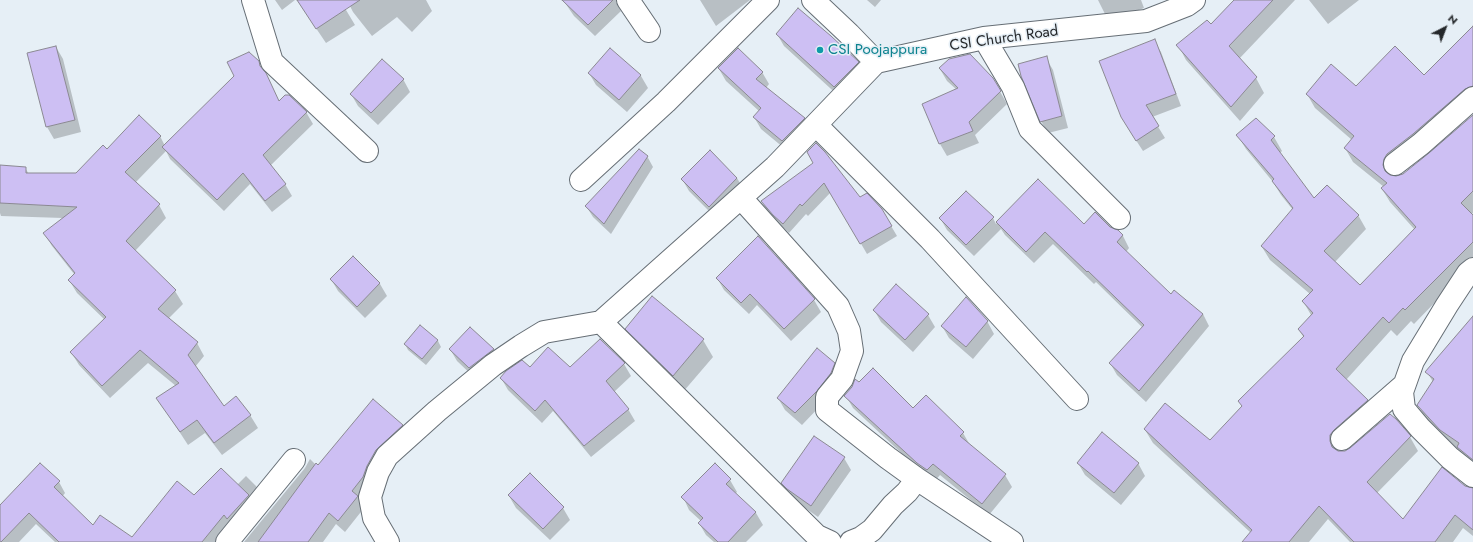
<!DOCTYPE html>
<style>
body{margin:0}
#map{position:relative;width:1473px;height:542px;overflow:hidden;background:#e6eff6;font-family:Jost,sans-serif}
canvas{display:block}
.north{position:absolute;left:1425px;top:8px;width:40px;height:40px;-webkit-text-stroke:3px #e6eff6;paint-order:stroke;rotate:42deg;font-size:11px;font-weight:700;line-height:16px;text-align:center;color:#24272a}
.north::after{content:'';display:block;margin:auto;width:14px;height:18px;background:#24272a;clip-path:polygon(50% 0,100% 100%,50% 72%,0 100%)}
</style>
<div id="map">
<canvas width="1473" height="542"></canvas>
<div class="north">N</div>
</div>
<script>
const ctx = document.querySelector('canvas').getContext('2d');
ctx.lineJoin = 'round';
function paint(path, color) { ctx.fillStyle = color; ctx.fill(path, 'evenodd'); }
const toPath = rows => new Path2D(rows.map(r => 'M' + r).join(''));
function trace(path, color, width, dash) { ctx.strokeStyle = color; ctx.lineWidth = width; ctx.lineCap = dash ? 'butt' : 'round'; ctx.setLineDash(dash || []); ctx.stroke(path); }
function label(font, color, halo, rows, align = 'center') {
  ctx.font = font + ' Jost,sans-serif'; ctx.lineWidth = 3; ctx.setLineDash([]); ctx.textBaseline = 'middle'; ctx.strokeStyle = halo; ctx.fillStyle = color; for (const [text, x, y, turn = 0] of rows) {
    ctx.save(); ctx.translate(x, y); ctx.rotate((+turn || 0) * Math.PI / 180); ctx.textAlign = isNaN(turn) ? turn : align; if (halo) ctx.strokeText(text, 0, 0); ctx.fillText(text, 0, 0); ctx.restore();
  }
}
paint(toPath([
 [275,0,295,0,282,10],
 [297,0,340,0,355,25,326,43],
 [347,0,426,0,432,11,412,32,397,17,372,36,353,12],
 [563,0,619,0,616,2,621,11,595,36,574,16],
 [700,0,750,0,716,26],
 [867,0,881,0,875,7],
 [1098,0,1141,0,1144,8,1109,22],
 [1235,0,1295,0,1239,59,1256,78,1264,93,1240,121,1186,60,1178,45,1211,26],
 [1309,0,1359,0,1328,24],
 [1473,26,1473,94,1391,174,1390,177,1396,177,1403,175,1473,116,1473,213,1471,215,1473,216,1473,263,1414,324,1411,321,1397,336,1391,330,1346,380,1367,400,1375,414,1338,449,1338,452,1345,452,1410,437,1418,451,1377,493,1403,520,1465,487,1473,489,1473,536,1463,528,1453,542,1350,542,1328,519,1309,542,1243,542,1251,533,1153,443,1145,430,1210,442,1304,338,1299,330,1311,315,1303,301,1310,294,1270,260,1262,247,1293,210,1281,195,1273,182,1246,149,1238,136,1256,120,1274,137,1282,151,1279,154,1314,199,1358,215,1366,229,1335,262,1360,286,1415,230,1390,202,1382,189,1384,187,1353,162,1345,148,1352,140,1315,108,1307,94,1424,76],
 [777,34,858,63,865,75,842,99,784,46],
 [1154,41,1161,52,1181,106,1152,117,1165,138,1143,151,1128,128],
 [56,47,63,59,81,132,54,139,47,127,28,54],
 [610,49,641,76,648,88,627,112,596,85,589,73],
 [1046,58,1053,70,1068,128,1048,133,1041,121],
 [258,62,272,86,279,102,306,112,313,124,270,166,285,184,292,196,272,212,250,184,224,211,170,159,166,151,135,183,159,205,166,218,135,251,175,291,183,304,168,319,197,343,204,356,195,367,223,407,250,415,258,428,222,455,205,433,188,445,158,399,176,386,148,363,110,398,79,365,71,352,105,320,77,293,69,280,74,274,52,246,44,233,63,218,1,216,0,213,0,166,25,168,29,174,76,174,107,150,160,136,165,146],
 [719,69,762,72,769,84,766,88,804,119,811,131,790,153,761,129,754,117,759,111,726,81],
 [940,69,993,79,1007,104,975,135,979,143,947,156,940,144,924,104,957,90,947,81],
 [403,79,410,92,378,125,358,106,351,94],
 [647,156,653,167,611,234,593,217,586,206],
 [814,164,859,199,881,209,897,236,867,254,831,192,808,216,806,214,789,233,768,212,762,202],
 [737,178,744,190,716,218,689,191,682,179],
 [1038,181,1084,225,1110,228,1123,236,1129,248,1126,252,1171,296,1203,314,1209,326,1146,402,1117,375,1110,363,1143,328,1096,282,1094,284,1053,244,1034,263,1005,235,1001,229,974,256,947,230,940,218,993,218,996,224],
 [353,257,380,284,387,296,365,318,338,291,331,279],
 [717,278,814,300,821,312,791,341,757,305,749,314,724,290],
 [896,285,928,315,935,327,913,352,881,322,874,310],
 [987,321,994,334,973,359,949,338,942,326],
 [420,326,438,341,441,347,426,365,408,350,405,344],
 [1473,327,1473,468,1428,422,1418,405,1433,382,1427,372],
 [470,328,493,350,500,362,477,380,457,361,450,349],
 [627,329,703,340,713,357,683,392,636,346],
 [600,340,624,364,631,376,614,392,628,409,635,421,591,457,553,411,542,423,508,390,501,378,530,368,570,368],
 [834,363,841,376,823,403,802,425,785,410,778,398],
 [846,396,913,409,963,433,970,445,1005,475,1012,487,989,515,940,475,934,482,925,475,853,408],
 [402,425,409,437,360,501,364,508,345,532,336,524,323,542,244,542,305,468,310,459,318,467],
 [844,458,851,470,818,517,795,501,789,495,782,483],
 [1078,463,1138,463,1145,476,1121,505,1085,475],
 [246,476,256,486,263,498,227,542,55,542,36,524,19,542,0,542,0,505,59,482,65,493,62,497,93,527,132,538,194,496,237,485],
 [730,480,737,492,735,494,756,513,763,525,746,542,714,542,706,535,699,523,701,521,689,510,683,497],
 [509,496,563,508,570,520,550,540,516,508]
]), '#0003');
const building = toPath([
 [297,0,360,0,316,29,297,0],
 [562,0,613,0,588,25,562,0],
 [1234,0,1273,0,1229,46,1257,77,1231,107,1176,45,1207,20,1211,24,1234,0],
 [798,8,831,36,859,62,834,87,776,34,798,8],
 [1473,26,1473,86,1465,89,1413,134,1387,154,1384,159,1383,165,1385,171,1390,175,1396,176,1403,174,1429,153,1473,115,1473,191,1461,203,1473,215,1473,242,1405,310,1403,308,1389,323,1383,317,1336,369,1368,400,1334,430,1330,435,1330,441,1332,447,1338,451,1345,451,1350,448,1390,414,1396,419,1411,436,1367,482,1403,519,1442,467,1465,486,1473,488,1473,530,1455,515,1435,542,1354,542,1319,506,1289,542,1242,542,1252,530,1144,429,1165,403,1210,440,1242,406,1238,401,1304,336,1298,329,1313,313,1302,301,1313,290,1261,246,1293,208,1272,181,1274,179,1236,135,1256,118,1275,136,1271,140,1314,198,1327,185,1359,215,1324,251,1360,285,1416,227,1381,188,1387,183,1344,148,1354,136,1306,94,1331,64,1356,86,1395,46,1424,75,1473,26],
 [1155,39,1176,94,1146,105,1159,126,1136,141,1121,117,1099,61,1155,39],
 [56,46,75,120,46,127,27,53,56,46],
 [610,48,641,75,619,100,588,73,610,48],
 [738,48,763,72,756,79,805,118,782,141,753,117,761,108,718,68,738,48],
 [249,52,259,61,260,66,266,73,279,101,285,95,289,95,307,112,263,155,286,184,265,201,243,173,217,200,162,147,234,76,227,62,249,52],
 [970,54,993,78,1001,91,969,122,973,131,939,144,922,104,958,88,939,68,949,59,970,54],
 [1047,56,1062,116,1040,122,1021,76,1018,64,1047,56],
 [382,59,404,79,371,113,350,94,382,59],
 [139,115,161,136,125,172,160,204,126,241,176,290,158,309,198,342,188,355,224,406,236,396,251,415,214,443,197,420,180,432,156,398,179,383,140,350,102,386,70,352,106,317,68,280,75,273,43,233,77,207,0,203,0,165,26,167,26,173,76,173,103,145,107,149,139,115],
 [816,143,825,152,860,197,867,193,882,209,892,226,860,244,824,183,802,206,800,204,783,224,773,215,761,201,813,163,807,152,816,143],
 [639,149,648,156,604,224,585,206,639,149],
 [710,150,737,178,709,207,681,179,710,150],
 [1038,179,1084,224,1095,212,1110,227,1118,230,1123,235,1117,242,1171,294,1174,290,1203,314,1139,391,1109,363,1144,325,1088,271,1087,272,1045,232,1026,252,996,222,1038,179],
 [966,191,994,217,966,245,939,218,966,191],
 [758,236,815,299,784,329,750,294,741,303,716,278,758,236],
 [353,256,380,283,357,307,330,279,353,256],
 [896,284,929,314,905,340,873,310,896,284],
 [652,296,704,339,673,376,625,329,652,296],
 [966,297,988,321,966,347,941,326,966,297],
 [1473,316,1473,460,1457,447,1459,443,1440,430,1417,405,1434,379,1425,372,1473,316],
 [420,325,438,340,422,359,404,344,420,325],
 [470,327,494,349,469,368,449,349,470,327],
 [600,339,625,363,606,381,629,409,584,446,545,400,535,411,500,378,506,371,522,360,530,367,548,347,570,367,600,339],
 [817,348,835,363,831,373,817,391,795,413,777,398,817,348],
 [873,368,913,408,926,395,964,432,960,436,1006,474,982,504,933,464,927,470,917,463,844,396,852,387,855,379,859,382,873,368],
 [373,399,403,425,376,450,367,466,363,477,352,491,358,496,338,521,329,513,308,542,258,542,316,463,318,465,373,399],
 [1102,432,1139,463,1114,493,1077,463,1102,432],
 [814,436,845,457,811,506,787,489,781,483,814,436],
 [40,463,60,481,54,487,93,525,100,515,132,537,177,481,194,495,221,468,249,495,227,519,224,515,202,542,59,542,29,513,1,542,0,542,0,505,40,463],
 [715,463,731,479,726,484,756,512,728,542,718,542,698,523,703,518,681,497,715,463],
 [530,473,564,507,543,529,508,495,530,473]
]);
paint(building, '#cdbff3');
trace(building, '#8b8992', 1);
const minor = toPath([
 [253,0,272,62,367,151],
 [628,0,649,31],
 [813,0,849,34,876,62],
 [984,38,1013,87,1030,129,1119,218],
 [876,62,984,38,1146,21,1187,5,1194,0],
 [816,125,930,239,1077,399],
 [1395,164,1421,144,1473,98],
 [581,180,666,102,768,0],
 [741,198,838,306,849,331,852,351,842,379,827,397,827,410,888,458,917,479],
 [1473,269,1468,273,1447,305,1413,361,1402,392,1404,409,1420,428,1450,458,1473,476],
 [601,322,817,536,830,542],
 [1342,439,1404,385],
 [227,542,294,460],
 [388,542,374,518,370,497,378,472,387,456,437,411,493,365,521,346,544,332,601,322,775,167,876,62],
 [851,542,861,538,872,530,893,505,907,492,917,479,1012,542]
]);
trace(minor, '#666e75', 24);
trace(minor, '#fff', 22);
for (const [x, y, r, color] of [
 [820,50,4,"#0f9aa8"]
]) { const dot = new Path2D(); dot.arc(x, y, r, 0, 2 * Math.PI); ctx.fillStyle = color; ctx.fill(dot); trace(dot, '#e6eff6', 1.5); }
label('15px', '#24272a', '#e6eff6', [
 ["CSI Church Road",1004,39,-8]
]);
label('15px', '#0d838f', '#e6eff6', [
 ["CSI Poojappura",828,50]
], 'left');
</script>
